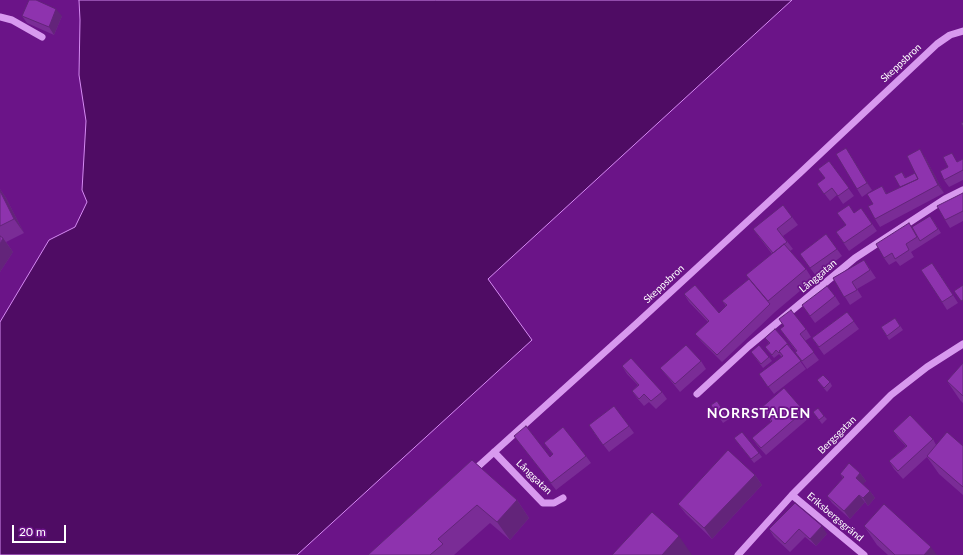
<!DOCTYPE html>
<meta charset="utf-8">
<style>
body{margin:0}
#map{position:relative;width:963px;height:555px;overflow:hidden;background:#6b1488;font-family:Lato,sans-serif}
canvas{display:block}
.scale{position:absolute;left:12px;top:525px;width:54px;height:18px;box-sizing:border-box;border:2px solid #fff;border-top:0;padding-left:5px;font-size:12px;line-height:14px;white-space:nowrap;color:#fff;-webkit-text-stroke:3px #6b1488;paint-order:stroke}
</style>
<div id="map">
<canvas width="963" height="555"></canvas>
<div class="scale">20 m</div>
</div>
<script>
const ctx = document.querySelector('canvas').getContext('2d');
ctx.lineJoin = 'round';
function paint(path, color) { ctx.fillStyle = color; ctx.fill(path, 'evenodd'); }
const toPath = rows => new Path2D(rows.map(r => 'M' + r).join(''));
function trace(path, color, width, dash) { ctx.strokeStyle = color; ctx.lineWidth = width; ctx.lineCap = dash ? 'butt' : 'round'; ctx.setLineDash(dash || []); ctx.stroke(path); }
function label(font, color, halo, rows, align = 'center') {
  ctx.font = font + ' Lato,sans-serif'; ctx.lineWidth = 3.5; ctx.setLineDash([]); ctx.textBaseline = 'middle'; ctx.strokeStyle = halo; ctx.fillStyle = color; for (const [text, x, y, turn = 0] of rows) {
    ctx.save(); ctx.translate(x, y); ctx.rotate((+turn || 0) * Math.PI / 180); ctx.textAlign = isNaN(turn) ? turn : align; if (halo) ctx.strokeText(text, 0, 0); ctx.fillText(text, 0, 0); ctx.restore();
  }
}
const water = toPath([
 [79,0,792,0,488,279,532,340,297,555,0,555,0,322,49,240,75,227,87,202,82,190,86,121,79,75,80,20,79,0]
]);
paint(water, '#4f0c64');
trace(water, '#d68bf3', 1);
trace(toPath([
 [0,17,12,20,42,37],
 [697,394,749,346,855,258,945,199,963,190],
 [494,452,543,503,554,503,563,498],
 [472,472,636,324,800,173,937,44,950,35,963,31],
 [792,495,864,555],
 [738,555,792,495,891,395,927,367,963,344]
]), '#d899ef', 7);
paint(toPath([
 [22,16,62,16,54,35,27,23],
 [851,156,872,190,862,197,857,189],
 [925,157,944,193,880,227,875,219,873,204,882,186,887,194,900,187,904,175,906,178,915,173],
 [963,159,963,180,949,187,944,180,958,161],
 [829,161,854,196,843,204,837,195,830,201,817,184,825,178],
 [0,189,6,198,24,233,6,242,13,252,0,272],
 [963,193,963,221,950,228,945,220],
 [861,208,877,231,849,251,836,232,846,225],
 [792,217,798,225,783,236,793,249,790,251,806,269,813,280,775,312,722,362,701,341,695,334,708,322,689,302,684,294,719,313,726,306,722,301,749,279,746,275,772,254,753,229],
 [933,220,941,233,911,252,914,257,900,266,896,261,889,265,884,258,912,227],
 [826,234,842,256,816,276,800,254],
 [864,260,876,278,857,289,862,297,850,305,833,278],
 [937,270,958,303,947,310,942,302],
 [835,296,840,304,815,323,802,305],
 [847,312,859,329,824,355,812,338],
 [895,318,903,330,889,340,881,327],
 [780,329,806,329,811,337,805,341,819,360,807,369,795,352,796,351],
 [765,338,789,345,791,349,806,369,774,394,759,374,782,357,779,354,774,358,768,351,765,347,769,343],
 [754,356,769,357,772,361,763,368],
 [701,361,706,369,680,392,666,375,660,368],
 [963,363,963,403,960,400,947,381],
 [622,366,662,392,667,399,656,409,649,402,644,406,637,398,632,391,638,385,627,374],
 [817,380,830,382,832,386,827,392],
 [717,401,729,419,723,423,711,405],
 [761,408,804,411,809,418,766,455,757,445,752,438,771,422],
 [813,412,824,416,827,419,822,424],
 [629,426,634,433,609,452,594,433],
 [893,431,933,439,936,445,963,446,963,495,939,474,927,457,903,479,894,469,889,461,906,446,898,438],
 [514,436,550,457,553,455,544,443,586,456,591,463,556,490],
 [737,442,759,453,762,457,754,463],
 [472,460,517,500,529,518,510,540,490,523,454,555,368,555],
 [860,473,866,481,862,484,870,491,875,498,868,506,865,502,850,519,832,503,827,496,843,478,840,474],
 [755,475,762,485,712,539,686,514,678,504],
 [795,503,827,534,816,546,805,537,790,552,774,537,769,529],
 [864,526,937,555,888,555,877,545]
]), '#7a2c96');
paint(toPath([
 [56,9,62,16,54,35,49,27],
 [846,148,851,156,872,190,867,183],
 [920,149,925,157,944,193,938,185],
 [0,189,6,198,24,233,14,219,0,191],
 [3,238,13,252,0,272,0,244],
 [860,473,866,481,861,486,856,478],
 [755,475,762,485,712,539,704,528],
 [870,491,875,498,868,506,863,498],
 [859,495,865,502,850,519,844,511],
 [517,500,529,518,510,540,497,522],
 [822,526,827,534,816,546,810,539],
 [679,536,692,555,662,555],
 [931,547,937,555,924,555]
]), '#63247a');
const building = toPath([
 [29,0,36,0,56,9,49,27,22,16,29,0],
 [963,122,963,127,961,123,963,122],
 [846,148,867,183,857,189,836,154,846,148],
 [920,149,938,185,875,219,868,206,873,204,867,194,882,186,886,194,918,179,907,156,920,149],
 [952,153,957,162,963,159,963,170,944,180,940,171,948,167,943,157,952,153],
 [829,161,849,188,838,196,832,188,824,194,817,184,825,178,818,169,829,161],
 [902,172,905,178,915,173,918,179,900,187,894,176,902,172],
 [0,191,14,219,0,226,0,191],
 [963,193,963,211,945,220,937,206,963,193],
 [783,205,792,217,777,229,787,242,773,253,753,229,783,205],
 [849,205,854,213,861,208,872,224,844,243,836,232,846,225,837,213,849,205],
 [930,216,938,229,920,241,912,227,930,216],
 [909,223,917,237,906,244,909,250,895,259,892,253,884,258,876,244,909,223],
 [826,234,837,249,810,268,800,254,826,234],
 [0,236,3,238,0,244,0,236],
 [784,244,806,269,768,301,746,275,784,244],
 [864,260,870,270,852,282,857,290,844,297,833,278,864,260],
 [932,263,953,295,942,302,921,270,932,263],
 [749,279,770,304,717,355,695,334,709,321,684,294,695,285,719,313,727,305,722,301,749,279],
 [963,285,963,300,961,301,954,291,963,285],
 [827,286,835,296,810,316,802,305,827,286],
 [791,310,806,329,800,334,814,352,802,361,795,352,797,351,780,329,784,326,779,319,791,310],
 [847,312,854,321,819,347,812,338,847,312],
 [895,318,900,326,887,336,881,327,895,318],
 [775,329,789,345,788,345,787,344,779,351,780,352,779,353,776,350,772,355,765,347,770,343,765,338,775,329],
 [787,344,801,361,768,387,759,374,783,356,779,351,787,344],
 [686,345,701,361,675,384,660,368,686,345],
 [759,345,769,357,761,364,751,352,759,345],
 [631,358,662,392,651,401,644,394,639,399,632,391,639,385,622,366,631,358],
 [963,363,963,396,947,381,963,363],
 [823,375,830,382,824,388,817,380,823,375],
 [784,388,804,411,761,448,752,438,772,421,761,408,784,388],
 [717,401,726,415,720,419,711,405,717,401],
 [614,406,629,426,603,445,589,425,614,406],
 [818,408,824,416,819,420,813,412,818,408],
 [910,415,933,439,898,471,889,461,907,446,893,431,910,415],
 [526,426,550,457,553,454,544,443,563,427,586,456,551,483,514,436,526,426],
 [742,432,759,453,751,459,734,438,742,432],
 [947,432,963,446,963,487,927,456,947,432],
 [728,450,755,475,704,528,678,504,728,450],
 [472,460,517,500,497,522,477,505,438,539,443,544,430,555,368,555,472,460],
 [849,463,860,473,856,478,870,491,863,498,859,495,844,511,827,496,844,477,840,474,849,463],
 [795,503,822,526,810,539,799,529,785,544,769,529,795,503],
 [884,504,931,547,924,555,895,555,864,526,884,504],
 [652,512,679,536,662,555,612,555,652,512]
]);
paint(building, '#8e33ae');
trace(building, '#63247a', 1);
label('10px', '#fff', '#6b1488', [
 ["Skeppsbron",901,63,-43],
 ["Långgatan",818,276,-40],
 ["Skeppsbron",664,284,-43],
 ["Bergsgatan",837,435,-45],
 ["Långgatan",534,477,44],
 ["Eriksbergsgränd",835,517,40]
]);
ctx.letterSpacing = '1px';
label('bold 14px', '#fff', '#6b1488', [
 ["NORRSTADEN",759,413]
]);
ctx.letterSpacing = '0px';
</script>
